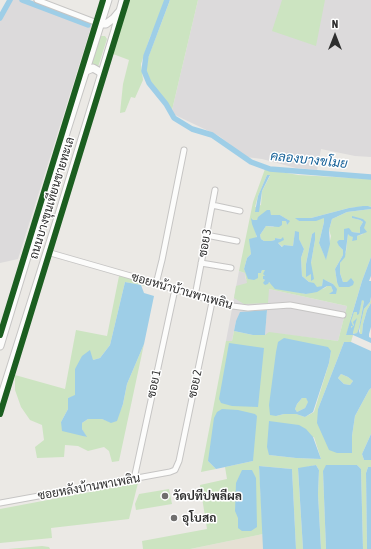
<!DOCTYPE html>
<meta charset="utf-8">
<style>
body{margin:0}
#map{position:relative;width:371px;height:549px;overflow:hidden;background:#ebe9e5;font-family:"Asap Condensed",sans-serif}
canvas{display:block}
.north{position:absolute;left:315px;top:16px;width:40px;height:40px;-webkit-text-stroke:3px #fff;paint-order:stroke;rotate:0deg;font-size:11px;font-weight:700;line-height:16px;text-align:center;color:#2e2e2e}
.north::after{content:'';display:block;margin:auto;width:14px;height:18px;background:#2e2e2e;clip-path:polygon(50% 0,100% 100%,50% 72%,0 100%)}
</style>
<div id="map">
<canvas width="371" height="549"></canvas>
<div class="north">N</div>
</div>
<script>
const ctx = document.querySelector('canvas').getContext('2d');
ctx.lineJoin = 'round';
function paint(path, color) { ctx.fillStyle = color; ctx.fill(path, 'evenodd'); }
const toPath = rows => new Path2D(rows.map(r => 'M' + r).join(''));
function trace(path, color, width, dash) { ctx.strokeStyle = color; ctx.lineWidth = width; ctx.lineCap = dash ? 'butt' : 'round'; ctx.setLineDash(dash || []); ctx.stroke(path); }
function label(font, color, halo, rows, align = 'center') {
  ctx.font = font + ' "Asap Condensed",Sarabun,sans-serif'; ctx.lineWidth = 3; ctx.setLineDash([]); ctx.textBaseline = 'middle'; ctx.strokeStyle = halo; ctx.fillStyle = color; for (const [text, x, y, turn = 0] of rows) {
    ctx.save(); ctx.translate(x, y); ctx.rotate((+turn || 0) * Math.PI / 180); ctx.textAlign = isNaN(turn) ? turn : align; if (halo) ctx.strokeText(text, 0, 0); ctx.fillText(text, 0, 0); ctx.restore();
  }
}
paint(toPath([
 [8,0,23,0,92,24,18,259,0,263,0,14],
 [198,0,371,0,371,157,355,156,321,149,317,170,296,168,262,159,246,157,219,136,173,114,172,110],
 [239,271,245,273,246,280,269,289,347,306,338,341,280,334,265,335,267,310,236,321,232,341,226,341]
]), '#dcdadb');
paint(toPath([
 [263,534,263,549,190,549]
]), '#e5e1d4');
paint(toPath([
 [129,0,165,0,159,19,150,37,141,64,143,80,135,98,131,97,125,112,120,113,123,84,129,60,113,54],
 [170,0,198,0,172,110,151,82,146,71,148,58],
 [282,0,325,0,316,46,272,31],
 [99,36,105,36,107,39,98,67,91,66],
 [265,169,298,175,371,179,371,207,368,206,349,208,311,218,296,218,299,221,324,218,324,222,319,243,326,259,331,236,329,230,332,219,347,212,371,209,371,257,362,281,350,321,354,312,359,311,362,300,363,300,364,301,359,328,357,333,353,334,352,332,356,319,353,327,351,328,351,322,346,335,353,335,351,342,344,342,318,409,352,453,352,436,355,416,369,390,371,388,371,434,362,454,364,460,371,460,371,467,368,467,366,473,367,549,363,549,361,469,357,465,323,471,326,549,321,549,318,494,319,470,316,465,298,469,303,549,296,549,292,469,259,466,263,534,190,549,143,549,142,541,207,529,200,485,227,479,225,467,253,461,208,461,216,469,201,472,226,341,232,341,234,331,253,335,265,335,269,332,338,341,347,306,269,289,268,303,244,304,234,298,236,286,247,283,245,273,239,271,253,202],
 [267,175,270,176,262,191,261,205,255,207,258,196],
 [270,213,271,215,280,215,288,220,287,225,286,221,282,221,273,227,266,226,260,235,261,239,264,241,271,241,275,240,275,238,281,239,278,243,283,247,284,245,293,246,295,232,304,249,301,258,302,276,309,282,317,288,322,286,323,280,327,281,333,284,336,294,330,294,333,291,331,286,327,286,325,288,306,294,293,291,272,284,263,279,265,276,265,270,262,270,261,273,258,273,249,279,244,269,247,258,251,254,250,239,257,238,252,218,253,220,257,220],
 [352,218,363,219,364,228,363,234,357,236,352,241,354,236,348,233,346,252,340,263,340,273,343,282,347,282,349,287,345,287,337,282,335,269,343,255,343,250,339,246,344,241,344,229,352,232,360,233,360,227,363,222,360,220],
 [315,233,315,240,311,263,311,281,311,273,307,276,306,264,312,234],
 [264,348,241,406,232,406],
 [331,351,329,363,314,412,305,417,296,414,284,414,276,416],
 [314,437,321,459,296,458,269,455],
 [119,276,128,277,146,286,125,282,110,345,100,358,93,360,75,369,75,396,68,398,68,409,61,422,86,437,82,429,82,423,88,419,102,419,111,422,116,421,123,404,127,384,144,344,119,461,112,462,109,451,104,447,88,451,78,446,65,445,64,457,37,458,35,447,44,440,42,425,30,420,21,407,15,390,15,375,65,389,76,330,107,336],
 [371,297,371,303,367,310,363,324,362,334,360,334,360,325,364,309,370,302],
 [341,374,348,377,353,381,350,385,344,384,338,378],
 [302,398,306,398,309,401,305,408,297,412,295,409,297,404],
 [138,483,129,519,51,528,52,538,0,543,0,509],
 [169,489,172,504,136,510,135,504,139,494],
 [42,546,49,547,50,549,8,549]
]), '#cce4c1');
paint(toPath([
 [267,175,270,175,262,191,259,212,255,212,258,196],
 [363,206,368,206,371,207,371,209,347,212,332,219,329,230,330,244,326,260,319,243,324,222,324,218,316,221,299,221,295,218,311,218,349,208],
 [267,210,270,210,271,215,280,215,290,221,287,225,286,221,282,221,282,225,279,227,266,226,260,235,261,239,264,241,271,241,275,240,275,238,281,239,283,237,284,240,278,243,282,247,284,245,293,246,295,231,299,232,299,239,304,249,301,258,302,276,309,282,314,283,317,287,322,286,323,279,333,284,337,289,336,294,329,294,333,291,331,286,327,286,317,292,306,294,275,289,269,282,268,284,265,285,263,283,265,280,263,279,263,276,265,276,263,274,265,270,262,270,261,273,258,273,258,278,254,280,248,279,244,269,247,258,251,254,249,239,257,237,252,224,251,218,253,220,257,220,258,217],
 [352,216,363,219,366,222,364,228,367,232,357,236,357,240,352,241,353,237,350,236,348,234,345,257,340,263,340,273,343,282,347,282,351,278,354,282,353,285,349,287,339,287,337,282,335,269,343,255,343,250,339,246,337,242,339,240,344,240,344,229,349,228,352,232,360,233,360,227,363,222,360,220,352,218],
 [315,232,315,240,311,263,314,279,311,281,311,274,306,277,306,264,312,234],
 [371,257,371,276,369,281,371,281,371,297,370,302,364,309,359,331,360,334,362,334,363,324,367,310,371,303,371,327,369,334,369,337,371,338,371,343,353,335,346,335,362,281],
 [362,300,364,301,359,328,357,333,353,334,353,332,357,318,353,322,354,325,351,328,351,326,353,326,351,321,354,312,357,312,357,315,359,314],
 [125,282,141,285,144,293,154,296,144,344,127,384,123,404,117,421,111,423,102,419,88,419,82,423,82,429,87,437,62,431,61,422,68,409,68,398,75,395,75,369,82,356,90,350,93,360,100,358,110,345],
 [267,310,265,335,253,335,234,331,236,321,240,312],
 [284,338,328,347,331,351,329,363,313,412,305,417,296,414,284,414,276,416,270,415,269,405,276,352,278,342],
 [302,398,306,398,308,402,305,408,297,412,295,409,297,404],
 [344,342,351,342,371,351,371,388,369,390,355,416,352,436,352,453,337,453,329,450,317,423,318,409],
 [341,374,348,377,353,381,350,385,344,384,338,378],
 [229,343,264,348,258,407,232,406,221,403,219,399],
 [222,409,238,410,255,414,257,416,253,461,216,469,208,461,214,418,217,412],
 [269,421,299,425,306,429,313,437,321,459,296,458,269,455,267,447],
 [371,434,371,460,364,460,362,454],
 [316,465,319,470,318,494,321,549,303,549,298,468],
 [326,465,357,465,361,469,363,549,326,549,323,471],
 [259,466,292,469,296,549,263,549],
 [368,467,371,467,371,549,367,549,366,473],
 [242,470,252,470,256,478,257,527,251,531,242,531,238,528,238,518,235,511,236,483]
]), '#9ecee7');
trace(toPath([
 [22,0,88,25],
 [167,0,146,56,144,71,149,83,166,104,174,118,192,129,212,135,251,162,270,169,371,177],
 [0,18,10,0]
]), '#9ecee7', 5.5);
const street = toPath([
 [37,0,100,24],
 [212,205,240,211],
 [206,235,237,241],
 [47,252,155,283,225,305,248,308,290,305,343,315],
 [201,263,231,268],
 [156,284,162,260,184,150],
 [195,296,215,190],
 [134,479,175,289],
 [0,503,170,472,175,470,179,461,212,302]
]);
const secondary = toPath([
 [100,24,106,24,114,18,119,12],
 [84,72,93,68,100,72,101,75],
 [0,346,31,244,108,0],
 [0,401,59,214,115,30,123,0]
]);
trace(street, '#c6c5c4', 7);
trace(secondary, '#c6c5c4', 9);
trace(street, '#fcfcfb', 5);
trace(secondary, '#fcfcfb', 7);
trace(toPath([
 [0,335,103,0],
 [0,414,127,0]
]), '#1b5e20', 6);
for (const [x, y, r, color] of [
 [165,496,4,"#706f6e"],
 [174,518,4,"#706f6e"]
]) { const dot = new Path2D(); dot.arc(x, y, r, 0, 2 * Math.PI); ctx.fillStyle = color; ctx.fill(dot); trace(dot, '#fff', 1.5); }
label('12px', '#2e2e2e', '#fff', [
 ["ถนนบางขุนเทียนชายทะเล",52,198,-73],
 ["ซอย 3",205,243,-80],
 ["ซอยหน้าบ้านพาเพลิน",182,291,16],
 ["ซอย 1",154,384,-78],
 ["ซอย 2",195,384,-78],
 ["ซอยหลังบ้านพาเพลิน",89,487,-10]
]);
label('bold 12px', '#2e2e2e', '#fff', [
 ["วัดปทีปพลีผล",173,496],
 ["อุโบสถ",182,518]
], 'left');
label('italic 13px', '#176299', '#fff', [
 ["คลองบางขโมย",309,160,6]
]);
</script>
